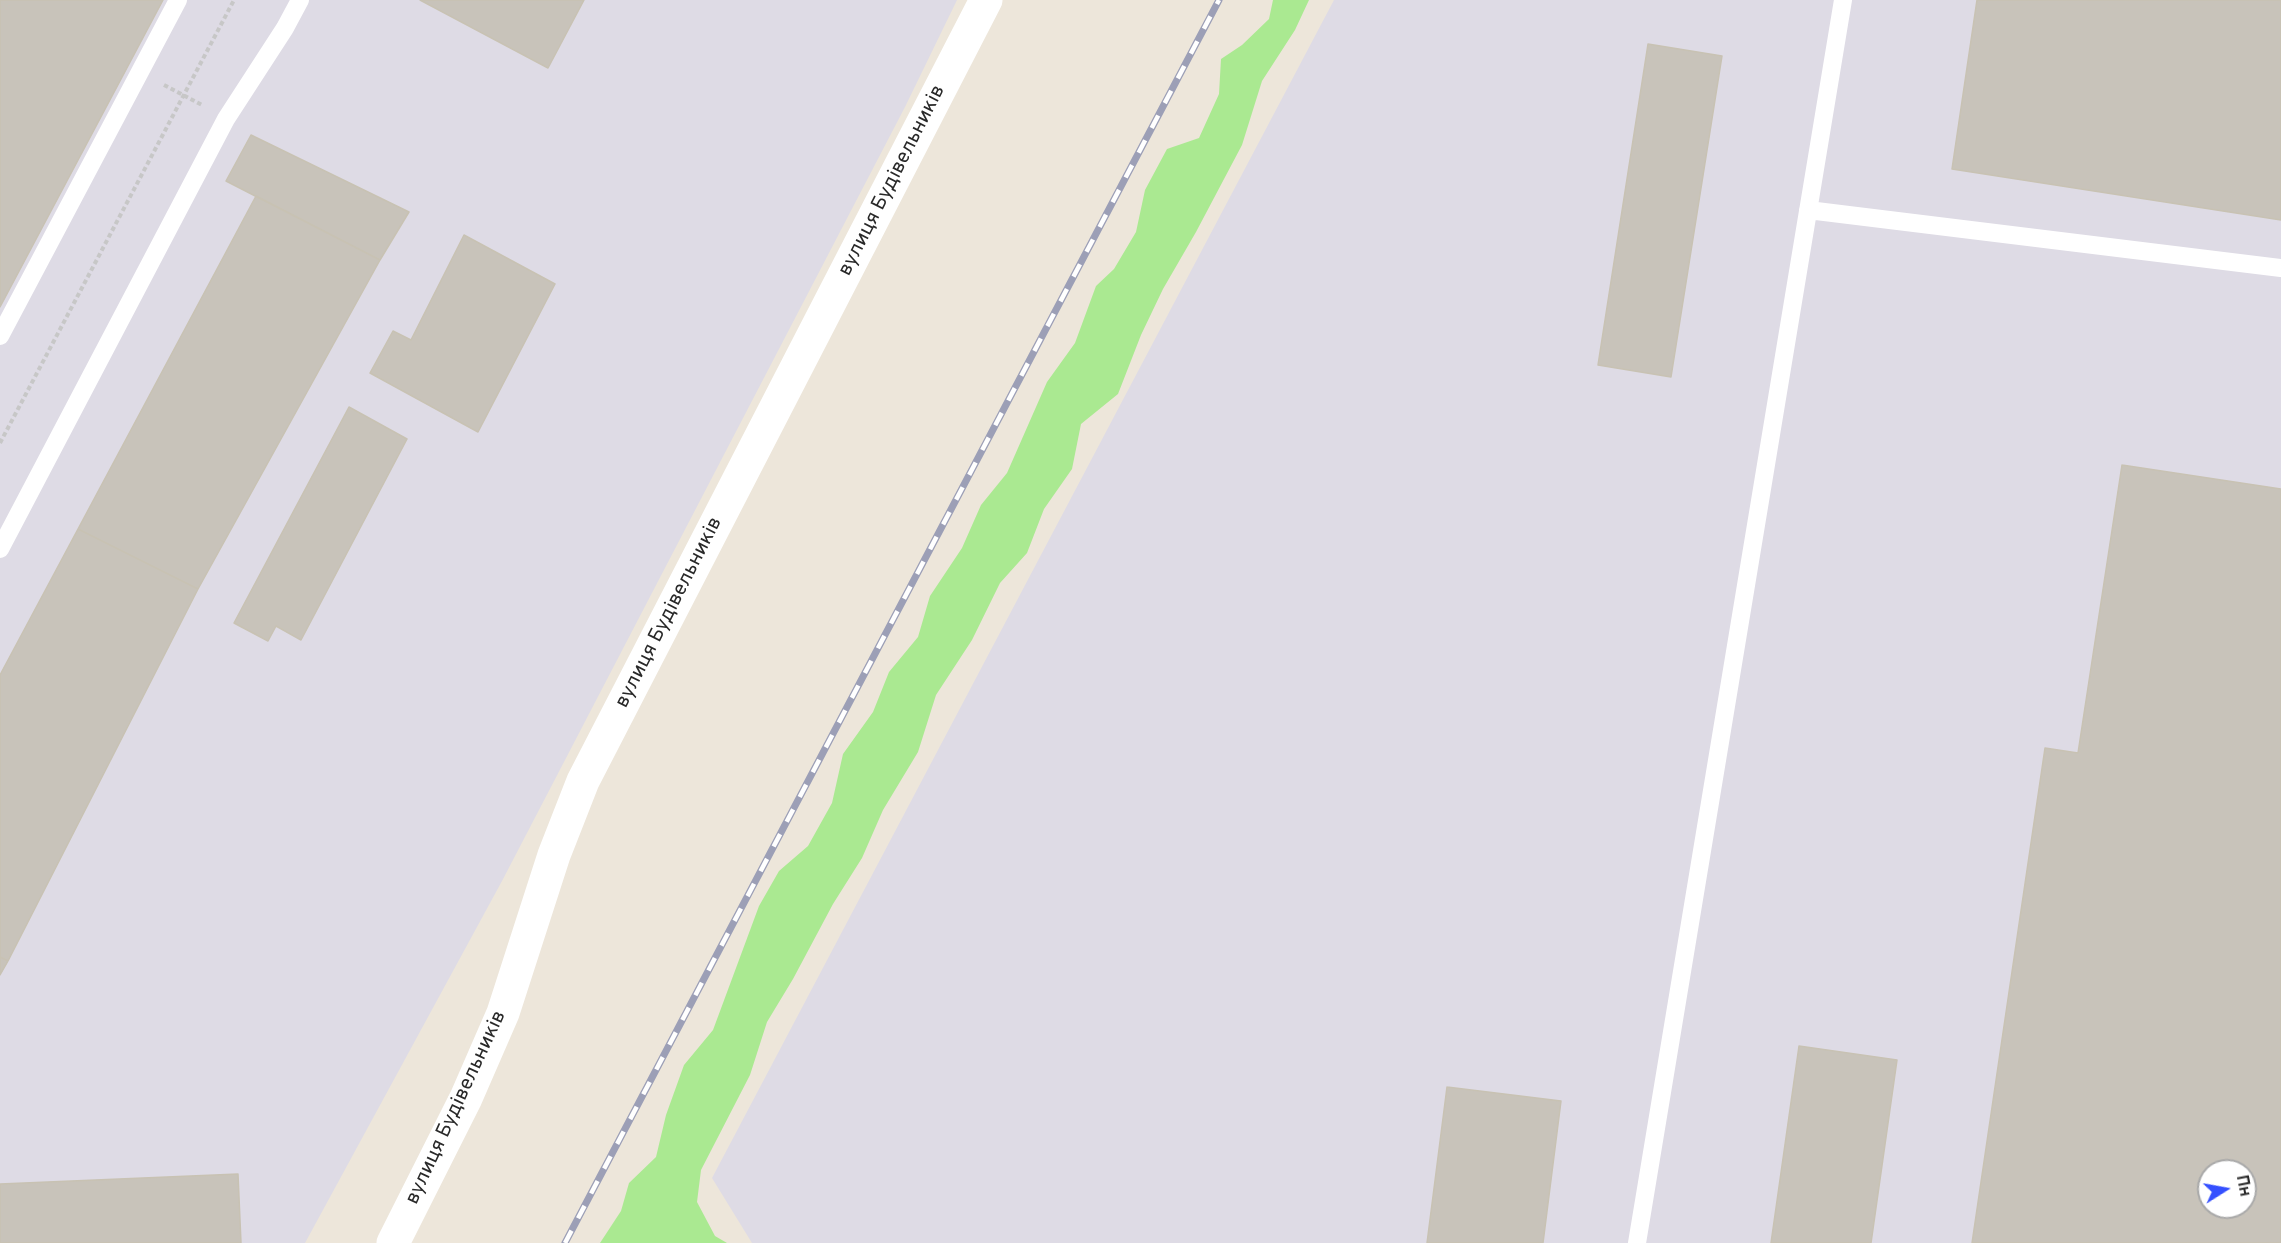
<!DOCTYPE html>
<meta charset="utf-8">
<style>
body{margin:0}
#map{position:relative;width:2281px;height:1243px;overflow:hidden;background:#ede6da;font-family:Overpass,sans-serif}
canvas{display:block}
.north{position:absolute;left:2197px;top:1159px;width:60px;height:60px;box-sizing:border-box;background:#fff;border:2px solid #a9a9a9;border-radius:50%;rotate:79deg;font-size:16px;font-weight:700;line-height:24px;text-align:center;color:#292929}
.north::after{content:'';display:block;margin:auto;width:21px;height:27px;background:#3550ff;clip-path:polygon(50% 0,100% 100%,50% 72%,0 100%)}
</style>
<div id="map">
<canvas width="2281" height="1243"></canvas>
<div class="north">Пн</div>
</div>
<script>
const ctx = document.querySelector('canvas').getContext('2d');
ctx.lineJoin = 'round';
function paint(path, color) { ctx.fillStyle = color; ctx.fill(path, 'evenodd'); }
const toPath = rows => new Path2D(rows.map(r => 'M' + r).join(''));
function trace(path, color, width, dash) { ctx.strokeStyle = color; ctx.lineWidth = width; ctx.lineCap = dash ? 'butt' : 'round'; ctx.setLineDash(dash || []); ctx.stroke(path); }
function label(font, color, halo, rows, align = 'center') {
  ctx.font = font + ' Overpass,sans-serif'; ctx.lineWidth = 4.5; ctx.setLineDash([]); ctx.textBaseline = 'middle'; ctx.strokeStyle = halo; ctx.fillStyle = color; for (const [text, x, y, turn = 0] of rows) {
    ctx.save(); ctx.translate(x, y); ctx.rotate((+turn || 0) * Math.PI / 180); ctx.textAlign = isNaN(turn) ? turn : align; if (halo) ctx.strokeText(text, 0, 0); ctx.fillText(text, 0, 0); ctx.restore();
  }
}
paint(toPath([
 [0,0,957,0,905,107,502,881,305,1243,0,1243],
 [1334,0,2281,0,2281,1243,752,1243,712,1178],
 [2209,1171,2245,1171,2245,1207,2209,1207]
]), '#dedbe5');
paint(toPath([
 [1273,0,1309,0,1295,30,1262,81,1242,145,1196,232,1163,289,1141,335,1118,394,1081,424,1072,469,1044,509,1027,553,1000,583,972,640,936,695,918,752,883,810,862,858,833,904,793,979,767,1022,750,1075,701,1170,697,1202,715,1236,727,1243,600,1243,621,1211,629,1183,656,1157,666,1115,684,1065,713,1030,759,906,779,871,808,846,832,803,843,754,873,712,889,672,918,637,930,596,962,548,981,505,1007,473,1047,382,1075,343,1096,286,1114,269,1136,232,1145,190,1167,149,1199,138,1219,94,1221,59,1242,45,1269,19]
]), '#aae991');
const building = toPath([
 [0,0,163,0,0,307,0,0],
 [420,0,584,0,548,68,420,0],
 [1977,0,2281,0,2281,220,1952,169,1977,0],
 [1648,44,1722,56,1671,377,1598,365,1648,44],
 [251,135,409,212,380,260,226,181,251,135],
 [256,196,380,260,198,589,78,529,256,196],
 [464,235,555,284,478,432,370,373,393,331,411,340,464,235],
 [349,407,407,439,301,640,276,626,268,641,234,623,349,407],
 [2122,465,2281,489,2281,1243,1972,1243,2045,748,2078,753,2122,465],
 [2209,1171,2245,1171,2245,1207,2209,1207,2209,1171],
 [78,529,198,589,8,961,0,957,0,675,78,529],
 [0,957,8,961,0,975,0,957],
 [1799,1046,1897,1060,1871,1243,1771,1243,1799,1046],
 [1447,1087,1561,1101,1543,1243,1427,1243,1447,1087],
 [238,1174,241,1243,0,1243,0,1184,238,1174]
]);
paint(building, '#c8c3ba');
trace(building, '#c8c2b3', 1.5);
trace(toPath([
 [164,85,202,105],
 [0,443,234,0]
]), '#c7c7c7', 4, [4.5, 3]);
trace(toPath([
 [1808,210,2281,268],
 [0,336,178,0],
 [0,549,226,119,285,28,300,0],
 [1637,1243,1843,0]
]), '#fff', 18);
trace(toPath([
 [393,1243,466,1098,503,1013,554,855,583,781,986,0]
]), '#fff', 33);
const rail = toPath([
 [565,1243,1219,0]
]);
trace(rail, '#9c9fb6', 7);
trace(rail, '#fff', 4.5, [14]);
label('20px', '#292929', '#fff', [
 ["вулиця Будівельників",893,181,-63],
 ["вулиця Будівельників",670,613,-63],
 ["вулиця Будівельників",457,1108,-65]
]);
</script>
